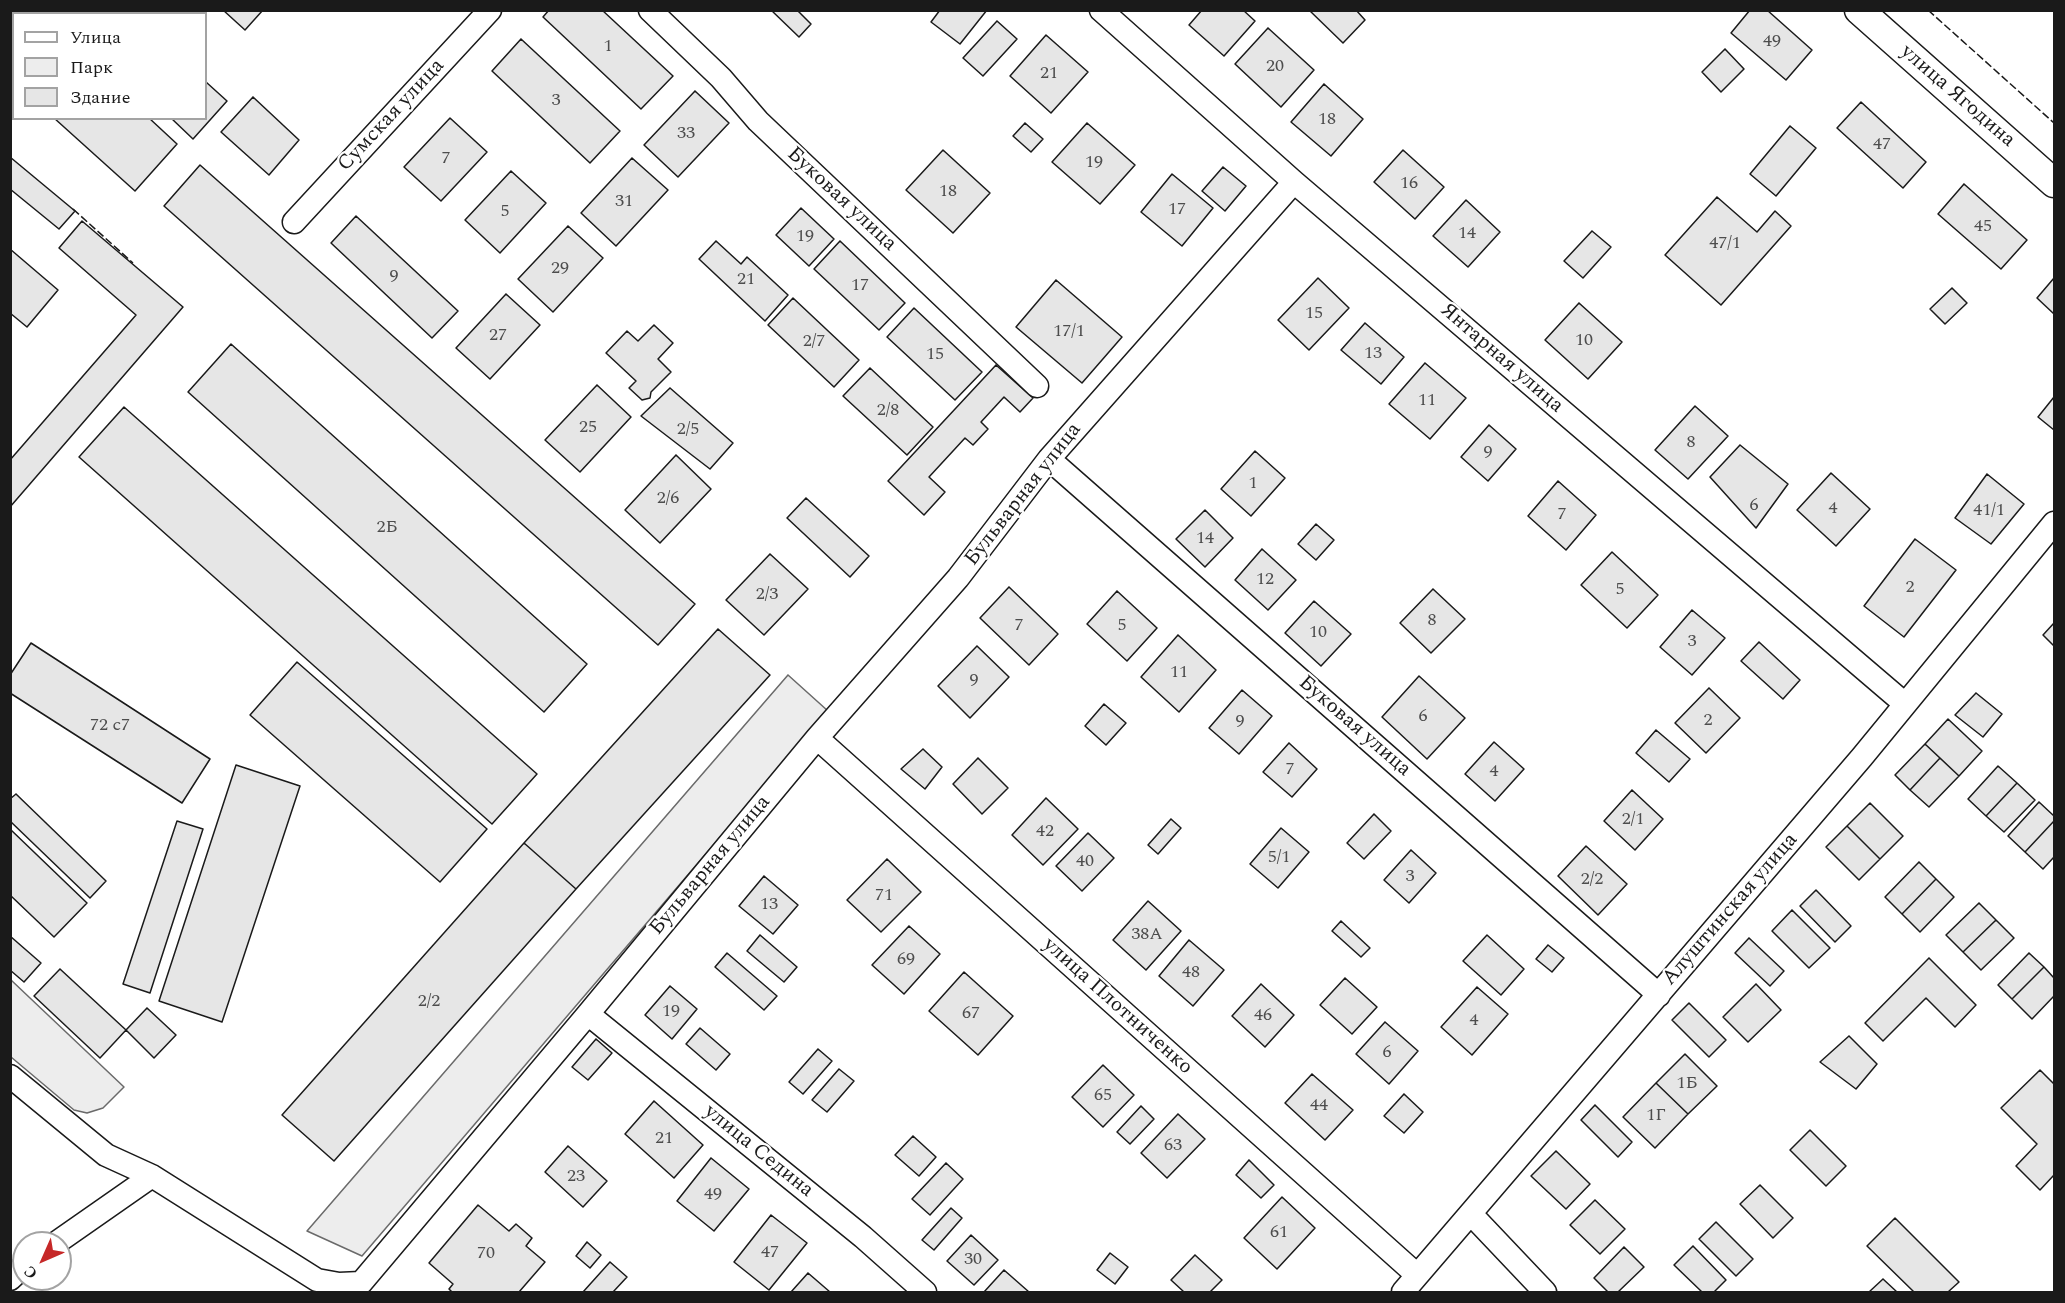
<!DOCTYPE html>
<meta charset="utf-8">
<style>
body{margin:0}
#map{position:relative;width:2065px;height:1303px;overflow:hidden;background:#fff;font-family:Spectral,serif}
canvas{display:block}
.frame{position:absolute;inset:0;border:12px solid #1a1a1a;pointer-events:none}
.legend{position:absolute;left:12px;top:12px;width:195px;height:108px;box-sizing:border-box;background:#fff;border:2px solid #a3a3a3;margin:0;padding:8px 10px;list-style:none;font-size:18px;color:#1a1a1a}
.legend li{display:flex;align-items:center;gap:12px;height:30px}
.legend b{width:30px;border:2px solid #a3a3a3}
.north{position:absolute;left:12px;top:1231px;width:60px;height:60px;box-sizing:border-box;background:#fff;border:2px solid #a3a3a3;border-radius:50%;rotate:225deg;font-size:16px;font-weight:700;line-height:24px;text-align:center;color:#1a1a1a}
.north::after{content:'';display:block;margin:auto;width:21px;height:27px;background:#c62828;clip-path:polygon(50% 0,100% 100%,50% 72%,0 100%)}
</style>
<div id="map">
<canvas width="2065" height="1303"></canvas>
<div class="frame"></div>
<ul class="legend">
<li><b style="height:8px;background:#fff"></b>Улица</li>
<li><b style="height:16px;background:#ededed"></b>Парк</li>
<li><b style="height:16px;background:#e6e6e6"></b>Здание</li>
</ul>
<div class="north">С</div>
</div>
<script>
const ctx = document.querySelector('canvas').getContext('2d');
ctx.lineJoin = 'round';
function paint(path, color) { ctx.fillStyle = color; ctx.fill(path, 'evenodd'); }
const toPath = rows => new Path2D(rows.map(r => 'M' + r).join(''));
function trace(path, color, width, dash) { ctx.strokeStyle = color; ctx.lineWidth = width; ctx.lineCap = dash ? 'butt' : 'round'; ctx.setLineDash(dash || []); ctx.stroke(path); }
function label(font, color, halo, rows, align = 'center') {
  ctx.font = font + ' Spectral,serif'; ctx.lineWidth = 4.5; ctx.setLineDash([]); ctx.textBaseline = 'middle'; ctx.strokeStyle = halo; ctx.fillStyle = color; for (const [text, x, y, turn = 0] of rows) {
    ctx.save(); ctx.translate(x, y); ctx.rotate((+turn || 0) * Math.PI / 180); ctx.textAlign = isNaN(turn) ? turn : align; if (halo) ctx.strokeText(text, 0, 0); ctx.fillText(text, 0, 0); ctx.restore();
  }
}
const green = toPath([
 [788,675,828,711,362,1256,307,1231,788,675],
 [11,980,124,1087,103,1108,87,1113,74,1110,11,1057,11,980]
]);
paint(green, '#ededed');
trace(green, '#6a6a6a', 1.5);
const building = toPath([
 [94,10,125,10,128,14,91,14,94,10],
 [136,10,200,10,198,14,139,14,136,10],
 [223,10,263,10,245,30,223,10],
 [549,10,602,10,673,76,641,109,543,17,549,10],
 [771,10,797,10,811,24,799,37,771,10],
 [940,10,987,10,960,44,931,22,940,10],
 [1202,10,1243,10,1255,21,1224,56,1189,25,1202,10],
 [1309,10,1356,10,1365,20,1343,43,1309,10],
 [1750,10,1767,10,1812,50,1786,80,1731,33,1750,10],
 [997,21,1017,39,983,76,963,58,997,21],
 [1268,28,1314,70,1281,107,1235,64,1268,28],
 [1046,35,1088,72,1051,113,1010,76,1046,35],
 [521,39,620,131,590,163,492,71,521,39],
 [1725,49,1744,69,1721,92,1702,72,1725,49],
 [206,82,227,101,193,139,171,118,206,118,206,82],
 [1324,84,1363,119,1331,156,1291,122,1324,84],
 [695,91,729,123,678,177,644,145,695,91],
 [253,97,299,140,269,175,221,132,253,97],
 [1861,102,1926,162,1903,188,1837,128,1861,102],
 [54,118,149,118,177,144,135,191,54,118],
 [450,118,487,152,441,201,404,167,450,118],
 [1025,123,1043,139,1031,152,1013,136,1025,123],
 [1087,123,1135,165,1100,204,1052,162,1087,123],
 [1790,126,1816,148,1776,196,1750,174,1790,126],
 [943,150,990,193,953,233,906,190,943,150],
 [1403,150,1444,187,1415,219,1374,182,1403,150],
 [10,157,75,211,59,229,10,189,10,157],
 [632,158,668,190,616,246,581,213,632,158],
 [200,165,695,604,658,645,164,206,200,165],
 [1223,167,1246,186,1225,211,1202,191,1223,167],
 [511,171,546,203,500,253,465,220,511,171],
 [1172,174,1213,208,1182,246,1141,212,1172,174],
 [1964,184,2027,240,2001,269,1938,214,1964,184],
 [1717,197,1757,232,1775,211,1791,226,1721,305,1665,255,1717,197],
 [1466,200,1500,232,1468,267,1433,236,1466,200],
 [801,208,834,239,809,266,776,235,801,208],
 [356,216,458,311,432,338,331,243,356,216],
 [82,221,183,307,10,507,10,460,136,315,59,248,82,221],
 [568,226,603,258,553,312,518,279,568,226],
 [1592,231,1611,247,1583,278,1564,261,1592,231],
 [716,241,741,264,747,257,788,295,765,321,699,259,716,241],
 [840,241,905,303,879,330,814,269,840,241],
 [10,249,58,290,27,327,10,313,10,249],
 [1318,278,1349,308,1309,350,1278,320,1318,278],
 [2054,278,2054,314,2037,298,2054,278],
 [1056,280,1122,337,1082,383,1016,327,1056,280],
 [1952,288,1967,303,1945,324,1930,309,1952,288],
 [506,294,540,325,490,379,456,348,506,294],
 [793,298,859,360,834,387,768,325,793,298],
 [1579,303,1622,342,1588,379,1545,340,1579,303],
 [914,308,982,372,955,400,887,337,914,308],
 [1365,323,1404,357,1381,384,1341,350,1365,323],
 [654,325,673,343,658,359,671,372,651,392,650,398,642,400,629,388,636,381,606,353,627,331,638,341,654,325],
 [231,344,587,664,544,712,188,392,231,344],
 [1425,363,1466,398,1430,439,1389,404,1425,363],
 [996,365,1033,398,1020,412,1004,397,981,422,988,429,973,445,965,438,929,477,945,492,924,515,888,481,996,365],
 [870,368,933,427,907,455,843,396,870,368],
 [597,385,631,417,580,472,545,440,597,385],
 [670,388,733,443,710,469,641,416,670,388],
 [2054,397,2054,430,2038,417,2054,397],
 [1695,406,1728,436,1688,479,1655,450,1695,406],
 [124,407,537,774,492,824,79,457,124,407],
 [1489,425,1516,449,1488,481,1461,457,1489,425],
 [1740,445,1788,484,1756,528,1710,477,1740,445],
 [1255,451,1285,478,1251,516,1221,489,1255,451],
 [676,455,711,489,660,543,625,510,676,455],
 [1831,473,1870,509,1836,546,1797,510,1831,473],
 [1987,474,2024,504,1991,544,1955,518,1987,474],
 [1558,481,1596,515,1566,550,1528,516,1558,481],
 [806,498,869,556,850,577,787,518,806,498],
 [1205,510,1233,538,1205,567,1176,539,1205,510],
 [1316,524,1334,540,1316,560,1298,544,1316,524],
 [1915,539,1956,570,1904,637,1864,606,1915,539],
 [1262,549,1296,580,1268,610,1235,580,1262,549],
 [1612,552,1658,595,1627,628,1581,585,1612,552],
 [770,554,808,589,764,635,726,600,770,554],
 [1009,587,1058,634,1029,665,980,618,1009,587],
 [1433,589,1465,619,1431,653,1400,623,1433,589],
 [1117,591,1157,628,1127,661,1087,624,1117,591],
 [1314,601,1351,634,1321,666,1285,633,1314,601],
 [1692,610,1725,638,1692,675,1660,647,1692,610],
 [2054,623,2054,646,2043,635,2054,623],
 [718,629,770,675,576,889,524,843,718,629],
 [1178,635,1216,670,1179,712,1141,677,1178,635],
 [1759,642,1800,680,1783,699,1741,661,1759,642],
 [31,643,210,759,182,803,10,693,10,675,31,643],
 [977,646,1009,677,970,718,938,686,977,646],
 [297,662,487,829,440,882,250,715,297,662],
 [1419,676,1465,718,1427,759,1382,717,1419,676],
 [1709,688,1740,718,1706,753,1675,723,1709,688],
 [1242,690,1272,716,1239,754,1209,728,1242,690],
 [1976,693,2002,714,1983,737,1955,715,1976,693],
 [1104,704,1126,723,1106,745,1085,726,1104,704],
 [1948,719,1982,751,1959,776,1925,744,1948,719],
 [1656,730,1690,759,1669,782,1636,753,1656,730],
 [1494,742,1524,769,1495,801,1465,774,1494,742],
 [1289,743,1317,769,1292,797,1263,772,1289,743],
 [1925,744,1940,758,1910,790,1895,775,1925,744],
 [923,749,942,767,925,789,901,769,923,749],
 [978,758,1008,788,982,814,953,784,978,758],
 [1940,758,1959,776,1929,807,1910,790,1940,758],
 [236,765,300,786,222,1022,159,1001,236,765],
 [1998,766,2017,783,1986,816,1968,799,1998,766],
 [2017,783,2035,800,2004,832,1986,816,2017,783],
 [1632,790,1663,819,1635,850,1604,821,1632,790],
 [16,794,106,881,90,898,10,821,10,799,16,794],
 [1046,798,1078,829,1043,865,1012,835,1046,798],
 [2039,802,2054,816,2054,821,2025,852,2008,836,2039,802],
 [1870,803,1903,836,1880,859,1847,826,1870,803],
 [1374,814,1391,831,1364,859,1347,843,1374,814],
 [1171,819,1181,828,1158,854,1148,845,1171,819],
 [177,821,203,829,150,993,123,984,177,821],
 [2054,821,2054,857,2043,869,2025,852,2054,821],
 [1847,826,1880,859,1859,880,1826,847,1847,826],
 [1281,828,1309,852,1278,888,1250,864,1281,828],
 [10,829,87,903,54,937,10,895,10,829],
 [1088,833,1114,858,1082,891,1056,866,1088,833],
 [524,843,576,889,334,1161,282,1115,524,843],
 [1586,846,1627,884,1598,915,1558,876,1586,846],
 [1411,850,1436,873,1409,903,1384,880,1411,850],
 [887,859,921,892,881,932,847,900,887,859],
 [1919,862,1936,879,1902,914,1885,897,1919,862],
 [764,876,798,905,773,934,739,906,764,876],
 [1936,879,1954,897,1920,932,1902,914,1936,879],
 [1816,890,1851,926,1835,942,1800,906,1816,890],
 [1148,901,1181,931,1146,970,1113,940,1148,901],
 [1979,903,1996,920,1963,952,1946,935,1979,903],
 [1792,910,1830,948,1809,968,1772,931,1792,910],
 [1996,920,2014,938,1981,970,1963,952,1996,920],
 [1341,921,1370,948,1361,957,1332,931,1341,921],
 [909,926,940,954,904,994,872,965,909,926],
 [760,935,797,967,784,982,747,951,760,935],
 [1487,935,1524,969,1501,995,1463,961,1487,935],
 [10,936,41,963,24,982,10,970,10,936],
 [1749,938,1784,971,1770,986,1735,953,1749,938],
 [1189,940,1224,970,1193,1006,1159,976,1189,940],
 [1548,945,1564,958,1552,972,1536,959,1548,945],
 [727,953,777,996,764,1010,715,967,727,953],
 [2029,953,2044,967,2012,999,1998,985,2029,953],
 [1929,958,1976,1005,1955,1027,1926,998,1883,1041,1865,1023,1929,958],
 [2044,967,2054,978,2054,996,2032,1019,2012,999,2044,967],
 [60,969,126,1030,100,1058,34,996,60,969],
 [964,972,1013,1016,978,1055,929,1011,964,972],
 [1345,978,1377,1007,1352,1034,1320,1005,1345,978],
 [1261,984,1294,1015,1265,1047,1232,1016,1261,984],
 [1756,984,1781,1010,1748,1042,1723,1017,1756,984],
 [670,986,697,1009,672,1039,645,1015,670,986],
 [1477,987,1508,1014,1472,1055,1441,1027,1477,987],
 [1689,1003,1726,1040,1709,1057,1672,1020,1689,1003],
 [147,1008,176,1035,154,1058,126,1030,147,1008],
 [1385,1022,1418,1051,1389,1084,1356,1054,1385,1022],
 [700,1028,730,1054,716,1070,686,1044,700,1028],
 [1849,1036,1877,1064,1856,1089,1820,1062,1849,1036],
 [596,1039,612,1053,588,1080,572,1067,596,1039],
 [818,1049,832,1061,803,1094,789,1082,818,1049],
 [1685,1054,1717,1086,1688,1114,1656,1083,1685,1054],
 [1103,1065,1134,1095,1103,1127,1072,1097,1103,1065],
 [839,1069,854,1081,827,1112,812,1100,839,1069],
 [2040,1070,2054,1084,2054,1175,2040,1190,2016,1166,2037,1144,2001,1108,2040,1070],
 [1312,1074,1353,1110,1325,1140,1285,1103,1312,1074],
 [1656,1083,1688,1114,1655,1148,1623,1117,1656,1083],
 [1404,1094,1423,1112,1404,1133,1384,1116,1404,1094],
 [654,1101,703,1145,674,1178,625,1134,654,1101],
 [1595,1105,1632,1142,1618,1157,1581,1120,1595,1105],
 [1141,1106,1154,1119,1130,1144,1117,1132,1141,1106],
 [1178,1114,1205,1139,1167,1178,1141,1153,1178,1114],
 [1810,1130,1846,1166,1826,1186,1790,1150,1810,1130],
 [913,1136,936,1157,919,1176,895,1155,913,1136],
 [568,1146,607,1181,583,1207,545,1172,568,1146],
 [1556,1151,1590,1184,1566,1209,1531,1176,1556,1151],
 [711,1158,749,1189,714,1231,677,1201,711,1158],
 [1249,1160,1274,1185,1261,1198,1236,1175,1249,1160],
 [946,1163,963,1179,930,1215,912,1199,946,1163],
 [1760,1185,1793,1218,1773,1238,1740,1204,1760,1185],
 [1282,1197,1315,1228,1277,1269,1244,1238,1282,1197],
 [1595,1200,1625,1229,1600,1254,1570,1225,1595,1200],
 [478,1205,509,1231,516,1224,532,1238,526,1246,545,1262,519,1292,452,1292,449,1289,453,1284,429,1263,478,1205],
 [951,1208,962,1218,934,1250,922,1240,951,1208],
 [771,1215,807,1243,769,1290,734,1262,771,1215],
 [1895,1218,1959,1282,1948,1292,1914,1292,1867,1246,1895,1218],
 [1716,1222,1753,1259,1736,1276,1699,1239,1716,1222],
 [971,1235,998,1260,974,1285,947,1261,971,1235],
 [587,1242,601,1255,590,1268,576,1256,587,1242],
 [1693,1246,1726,1280,1714,1292,1702,1292,1674,1265,1693,1246],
 [1624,1247,1644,1267,1618,1292,1608,1292,1594,1278,1624,1247],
 [1110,1253,1128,1267,1115,1284,1097,1270,1110,1253],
 [1195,1255,1222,1280,1210,1292,1184,1292,1171,1280,1195,1255],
 [610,1262,627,1277,613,1292,583,1292,610,1262],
 [1004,1270,1029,1292,984,1292,1004,1270],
 [808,1273,830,1292,791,1292,808,1273],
 [1883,1279,1897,1292,1869,1292,1883,1279]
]);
paint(building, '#e6e6e6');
trace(building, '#1a1a1a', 1.5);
const minor = toPath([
 [650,10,721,78,758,121,1037,386],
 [1101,10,1294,182,1905,704],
 [294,222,490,10],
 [1049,459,1659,995],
 [817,738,1417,1275],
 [588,1014,863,1237,925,1292],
 [10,1076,106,1155,152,1176,317,1280,339,1284,361,1283,588,1014,817,738,958,578,1049,459,1294,182],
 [1471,1214,1545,1292],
 [56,1243,152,1176],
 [10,1279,24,1266],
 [1403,1292,1862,757,2054,523]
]);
const tertiary = toPath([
 [1859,10,2054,183]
]);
trace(minor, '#1a1a1a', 25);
trace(tertiary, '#1a1a1a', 31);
trace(minor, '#fff', 22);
trace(tertiary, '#fff', 28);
trace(toPath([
 [1928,10,2054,123],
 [73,209,133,263]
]), '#1a1a1a', 1.5, [8, 3]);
label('18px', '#4d4d4d', null, [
 ["49",1772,42],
 ["1",608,47],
 ["20",1275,67],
 ["21",1049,74],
 ["3",556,101],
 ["18",1327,120],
 ["33",686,134],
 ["47",1882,145],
 ["7",446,159],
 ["19",1094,163],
 ["16",1409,184],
 ["18",948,192],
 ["31",624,202],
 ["17",1177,210],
 ["5",505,212],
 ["45",1983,227],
 ["14",1467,234],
 ["19",805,237],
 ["47/1",1725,244],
 ["29",560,269],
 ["9",394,277],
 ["21",746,280],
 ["17",860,286],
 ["15",1314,314],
 ["17/1",1069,332],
 ["27",498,336],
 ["10",1584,341],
 ["2/7",814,342],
 ["13",1373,354],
 ["15",935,355],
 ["11",1427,401],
 ["2/8",888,411],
 ["25",588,428],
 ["2/5",688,430],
 ["8",1691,443],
 ["9",1488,453],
 ["1",1253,484],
 ["2/6",668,499],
 ["6",1754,506],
 ["4",1833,509],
 ["41/1",1989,511],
 ["7",1562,515],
 ["2Б",387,528],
 ["14",1205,539],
 ["12",1265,580],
 ["2",1910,588],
 ["5",1620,590],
 ["2/3",767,595],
 ["8",1432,621],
 ["7",1019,626],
 ["5",1122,626],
 ["10",1318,633],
 ["3",1692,642],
 ["11",1179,673],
 ["9",974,681],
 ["6",1423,717],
 ["2",1708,721],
 ["9",1240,722],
 ["72 с7",110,726],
 ["7",1290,770],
 ["4",1494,772],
 ["2/1",1633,820],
 ["42",1045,832],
 ["5/1",1279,858],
 ["40",1085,862],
 ["3",1410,877],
 ["2/2",1592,880],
 ["71",884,896],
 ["13",769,905],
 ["38А",1147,935],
 ["69",906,960],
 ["48",1191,973],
 ["2/2",429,1002],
 ["19",671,1012],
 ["67",971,1014],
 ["46",1263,1016],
 ["4",1474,1021],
 ["6",1387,1053],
 ["1Б",1687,1084],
 ["65",1103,1096],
 ["44",1319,1106],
 ["1Г",1656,1116],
 ["21",664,1139],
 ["63",1173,1146],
 ["23",576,1177],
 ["49",713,1195],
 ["61",1279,1233],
 ["47",770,1253],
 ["70",486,1254],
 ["30",973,1260]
]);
label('21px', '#1a1a1a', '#fff', [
 ["улица Ягодина",1957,97,41],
 ["Сумская улица",392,116,-47],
 ["Буковая улица",841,200,43],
 ["Янтарная улица",1501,359,41],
 ["Бульварная улица",1024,495,-52],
 ["Буковая улица",1354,727,41],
 ["Бульварная улица",711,866,-50],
 ["Алуштинская улица",1731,910,-49],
 ["улица Плотниченко",1117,1007,42],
 ["улица Седина",758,1152,39]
]);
</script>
